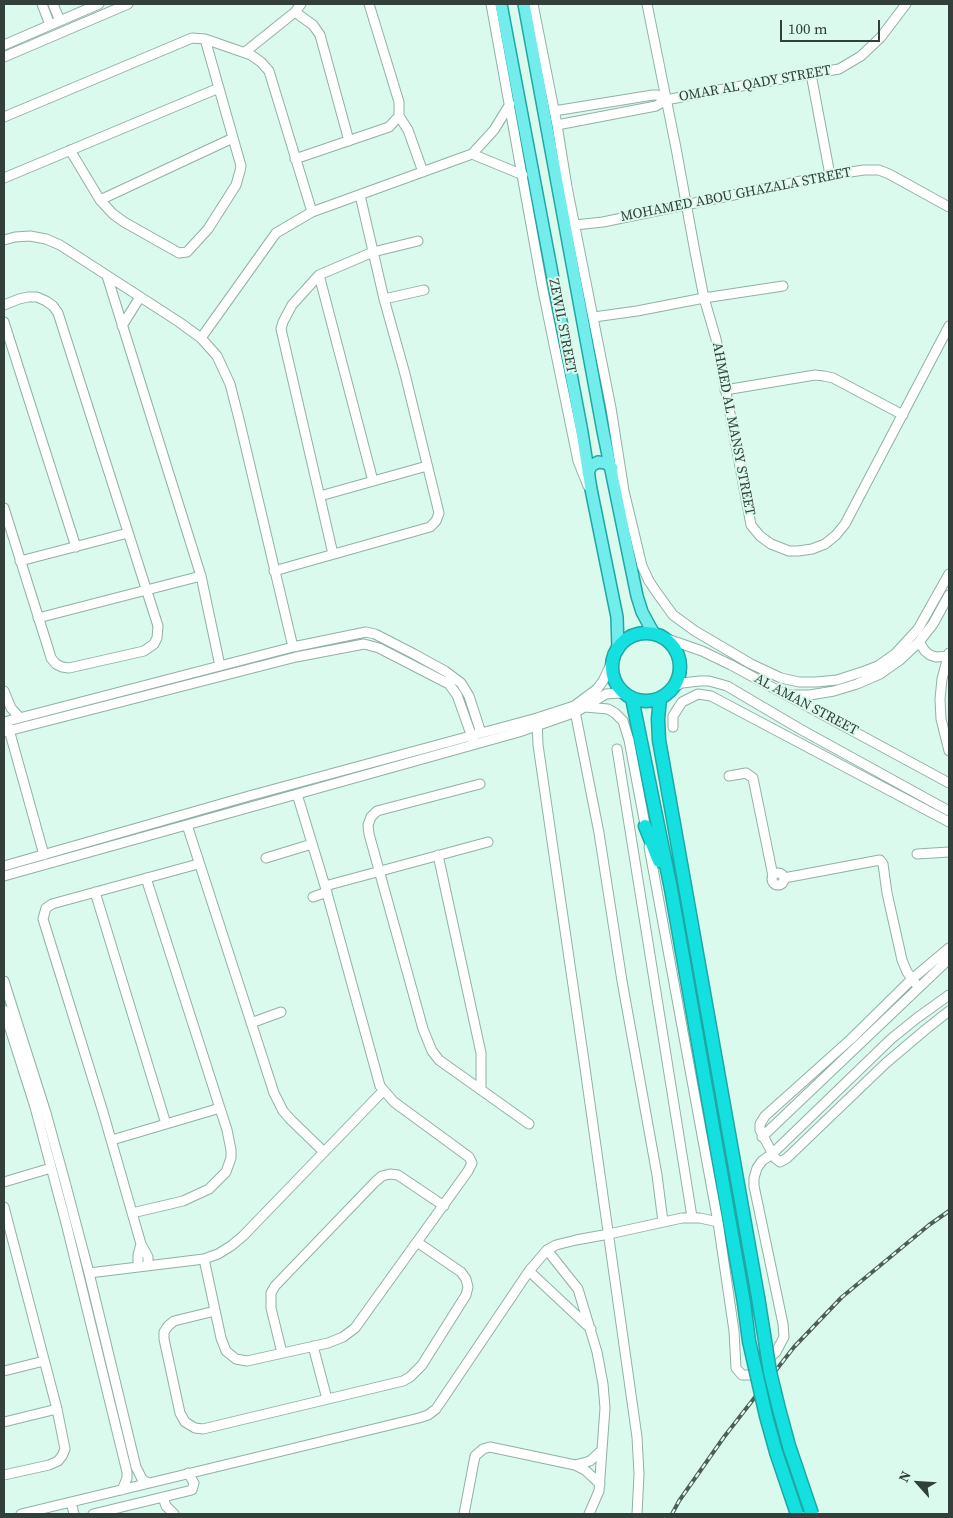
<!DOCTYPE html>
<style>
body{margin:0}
#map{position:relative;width:953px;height:1518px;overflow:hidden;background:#dafaee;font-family:"Source Serif 4",serif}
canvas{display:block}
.frame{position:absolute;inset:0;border:5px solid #323f3a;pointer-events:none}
.north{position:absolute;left:893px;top:1458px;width:50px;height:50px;-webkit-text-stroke:4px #dafaee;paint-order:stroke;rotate:296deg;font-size:14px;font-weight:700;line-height:20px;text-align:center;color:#323f3a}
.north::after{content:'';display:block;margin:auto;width:18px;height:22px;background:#323f3a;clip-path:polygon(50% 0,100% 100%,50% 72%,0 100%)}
.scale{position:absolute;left:780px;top:20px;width:100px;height:22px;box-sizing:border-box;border:2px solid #323f3a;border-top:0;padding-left:6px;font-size:15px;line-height:18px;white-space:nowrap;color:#323f3a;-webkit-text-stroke:4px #dafaee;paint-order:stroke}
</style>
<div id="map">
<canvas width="953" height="1518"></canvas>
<div class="frame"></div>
<div class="north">N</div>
<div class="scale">100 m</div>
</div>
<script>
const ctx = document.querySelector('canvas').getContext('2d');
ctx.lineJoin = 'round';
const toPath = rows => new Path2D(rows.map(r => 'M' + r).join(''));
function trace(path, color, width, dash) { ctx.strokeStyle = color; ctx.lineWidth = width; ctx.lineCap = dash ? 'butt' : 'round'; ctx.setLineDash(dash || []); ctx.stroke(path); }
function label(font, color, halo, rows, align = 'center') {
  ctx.font = font + ' "Source Serif 4",serif'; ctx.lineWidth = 4; ctx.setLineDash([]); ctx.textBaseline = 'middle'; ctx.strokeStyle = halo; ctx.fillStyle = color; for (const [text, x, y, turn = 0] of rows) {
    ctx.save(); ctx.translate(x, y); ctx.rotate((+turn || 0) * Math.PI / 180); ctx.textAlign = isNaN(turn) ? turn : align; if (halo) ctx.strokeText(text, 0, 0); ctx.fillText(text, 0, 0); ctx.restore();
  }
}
const minor = toPath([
 [42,4,50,25],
 [53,4,60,21],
 [491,4,543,291,578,461,588,486],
 [533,4,557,125,567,187,611,408,624,491,642,566,649,581,657,593,673,615,695,631,751,664,781,678,799,682,816,682,837,680,865,671,878,666,895,654,918,629,949,574],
 [647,4,676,148,695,252,704,298,716,339,751,525,760,536,771,544,789,551,798,551,812,549,825,544,836,535,845,524,949,326],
 [295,12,313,25,320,35,349,141],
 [4,45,99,4],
 [245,52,295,12,301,4],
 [4,57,128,4],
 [811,74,830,175],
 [554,111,653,95,657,95,666,100],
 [399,116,408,130,423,172],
 [4,117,192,38,205,39,251,55,261,62,269,71,312,212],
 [557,125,656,106,666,100,707,92,839,69,861,56,881,37,906,4],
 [70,150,100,200,113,214,124,222,179,253,187,252,208,229,236,185,240,171,241,166,205,39],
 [472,154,523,175],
 [295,159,389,127,399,116,399,102,369,4],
 [4,178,219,88],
 [100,200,233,138],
 [575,225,603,222,830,175,864,170,879,170,889,174,949,207],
 [4,240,15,237,30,236,46,239,60,245,179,322,201,338,217,356,230,384,239,419,293,647],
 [319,275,373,481],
 [107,276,201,576,220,666],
 [384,299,424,290],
 [4,305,19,299,28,297,37,297,46,301,53,306,58,313,158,626,157,638,154,644,144,651,69,668,62,667,56,664,51,658,49,651,4,508],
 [594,317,637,311,704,298,783,286],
 [4,322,76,547],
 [122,326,140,297],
 [201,338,276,233,312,212,472,154,494,130,510,104],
 [725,390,815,375,824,376,833,378,903,415],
 [320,496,427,466],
 [333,554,281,329,283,322,292,305,319,275,373,252,418,241],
 [20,561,128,533],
 [274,571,430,527,436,521,439,513,405,374,384,299,360,195],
 [38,618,201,576],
 [659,636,702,651,731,665,949,783],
 [919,642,925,651,930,655,936,657,948,656],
 [949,653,942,679,940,699,941,719,949,751],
 [674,687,682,683,700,681,709,681,727,686,800,729,949,811],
 [4,691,11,708,20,718],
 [788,695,810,695,834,691,857,684,880,674,900,660,919,642,933,624,949,595],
 [574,706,599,833,622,981,657,1175,663,1222],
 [585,707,608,709,615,713,623,721,629,740,646,830],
 [537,718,538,745,584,1061,637,1437,639,1474,637,1514],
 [4,722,293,647,366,632,375,634,414,654,445,671,461,683,469,696,481,733],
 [8,726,44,855],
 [673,727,673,716,682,702,698,694,711,696,949,822],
 [4,732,296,657,364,644,379,648,449,684,457,695,473,740],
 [617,749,692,1217],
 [729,776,746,773,753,778,773,876],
 [480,784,377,811,371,817,368,825,369,834,423,1029,432,1051,439,1060,529,1124],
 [187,825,274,1093,283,1111,290,1119,324,1152],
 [649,847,718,1222,734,1331,736,1368,742,1375,751,1375,776,1352,784,1337,783,1324,754,1186,754,1178,757,1168,762,1161,772,1154,891,1039,917,1018,949,995],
 [917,854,949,852],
 [438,855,481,1053,481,1090],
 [266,858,312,844],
 [4,866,249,796,537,718,574,706,597,689,603,681,613,660],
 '772 879a6 6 0 1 1 12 0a6 6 0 1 1-12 0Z',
 [4,876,519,732,576,712,606,694,619,693,626,694],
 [784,878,880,860,883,864,887,893,902,960,907,972,916,984],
 [325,886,488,842],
 [95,892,166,1124],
 [313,897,327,892],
 [949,948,912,979,851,1039,765,1116,760,1124,760,1130,775,1158,780,1162,787,1158,886,1063,925,1030,949,1011],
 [4,981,46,1113,65,1182,89,1273,136,1467,142,1479,148,1483],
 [4,1010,35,1107,66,1223,127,1472,127,1478,122,1490],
 [251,1023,281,1012],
 [762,1137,949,959],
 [112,1140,220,1108],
 [4,1182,51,1168],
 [4,1207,57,1409,65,1449,62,1456,58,1461,49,1465,4,1475],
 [132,1213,183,1201,209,1189,226,1172,231,1158,231,1150,227,1130,146,878],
 [547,1250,578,1289,597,1352,603,1384,605,1408,599,1491,589,1514],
 [204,1259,221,1338,226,1351,236,1359,247,1361,328,1343,343,1337,355,1328,468,1171,472,1163,469,1157,394,1102,380,1086,325,886,297,794],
 [148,1266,148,1257,141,1244,103,1112,43,919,46,908,52,904,198,864],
 [138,1267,138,1255,141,1244],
 [529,1271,591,1329],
 [89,1273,204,1259,218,1254,231,1246,243,1236,383,1091],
 [215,1311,174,1321,168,1326,164,1332,164,1339,180,1413,185,1422,195,1428,203,1429,403,1381,410,1377,422,1365,466,1295,468,1287,466,1279,461,1272,417,1242],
 [313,1346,327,1399],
 [282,1353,271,1308,271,1293,275,1286,375,1182,382,1176,390,1174,398,1175,444,1206],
 [4,1371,44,1361],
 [4,1422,57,1409],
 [575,1465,590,1461,602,1450],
 [163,1497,166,1506,174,1514],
 [71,1502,74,1514],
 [21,1514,419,1418,428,1415,436,1409,529,1271,547,1250,556,1245,576,1240,609,1234,682,1218,700,1218,718,1222],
 [93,1514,192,1490,194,1483,188,1473],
 [464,1514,475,1456,483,1449,490,1447,575,1465,585,1470,600,1484]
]);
const major = toPath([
 [501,4,582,432,591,489,617,617,618,649],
 [524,4,603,431,637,596,642,612,654,634],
 [588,473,591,466,598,462,606,463,612,468]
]);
const highway = toPath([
 '612 667a34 34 0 1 1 68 0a34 34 0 1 1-68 0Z',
 [632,698,671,889,744,1303],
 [660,698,658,719,659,740,758,1297],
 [645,826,659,861]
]);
trace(minor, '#92b0a5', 11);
trace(major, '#1ea8a5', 14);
trace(highway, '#1ea8a5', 15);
trace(minor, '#fff', 9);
trace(major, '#72edec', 11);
trace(highway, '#14e1df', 12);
const rail = toPath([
 [672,1514,679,1501,724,1437,794,1347,842,1297,929,1225,949,1211]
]);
trace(rail, '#4d5d57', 4);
trace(rail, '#dafaee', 2, [5.5]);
const highwayBridge = toPath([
 [758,1297,770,1372,779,1409,789,1446,812,1514],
 [744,1303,749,1341,766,1416,776,1452,797,1514]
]);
trace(highwayBridge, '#1ea8a5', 15, []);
trace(highwayBridge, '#14e1df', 12);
label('14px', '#323f3a', '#dafaee', [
 ["OMAR AL QADY STREET",755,84,-10],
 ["MOHAMED ABOU GHAZALA STREET",736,195,-11],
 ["ZEWIL STREET",562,326,79],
 ["AHMED AL MANSY STREET",733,429,79],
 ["AL AMAN STREET",806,705,28]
]);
</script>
